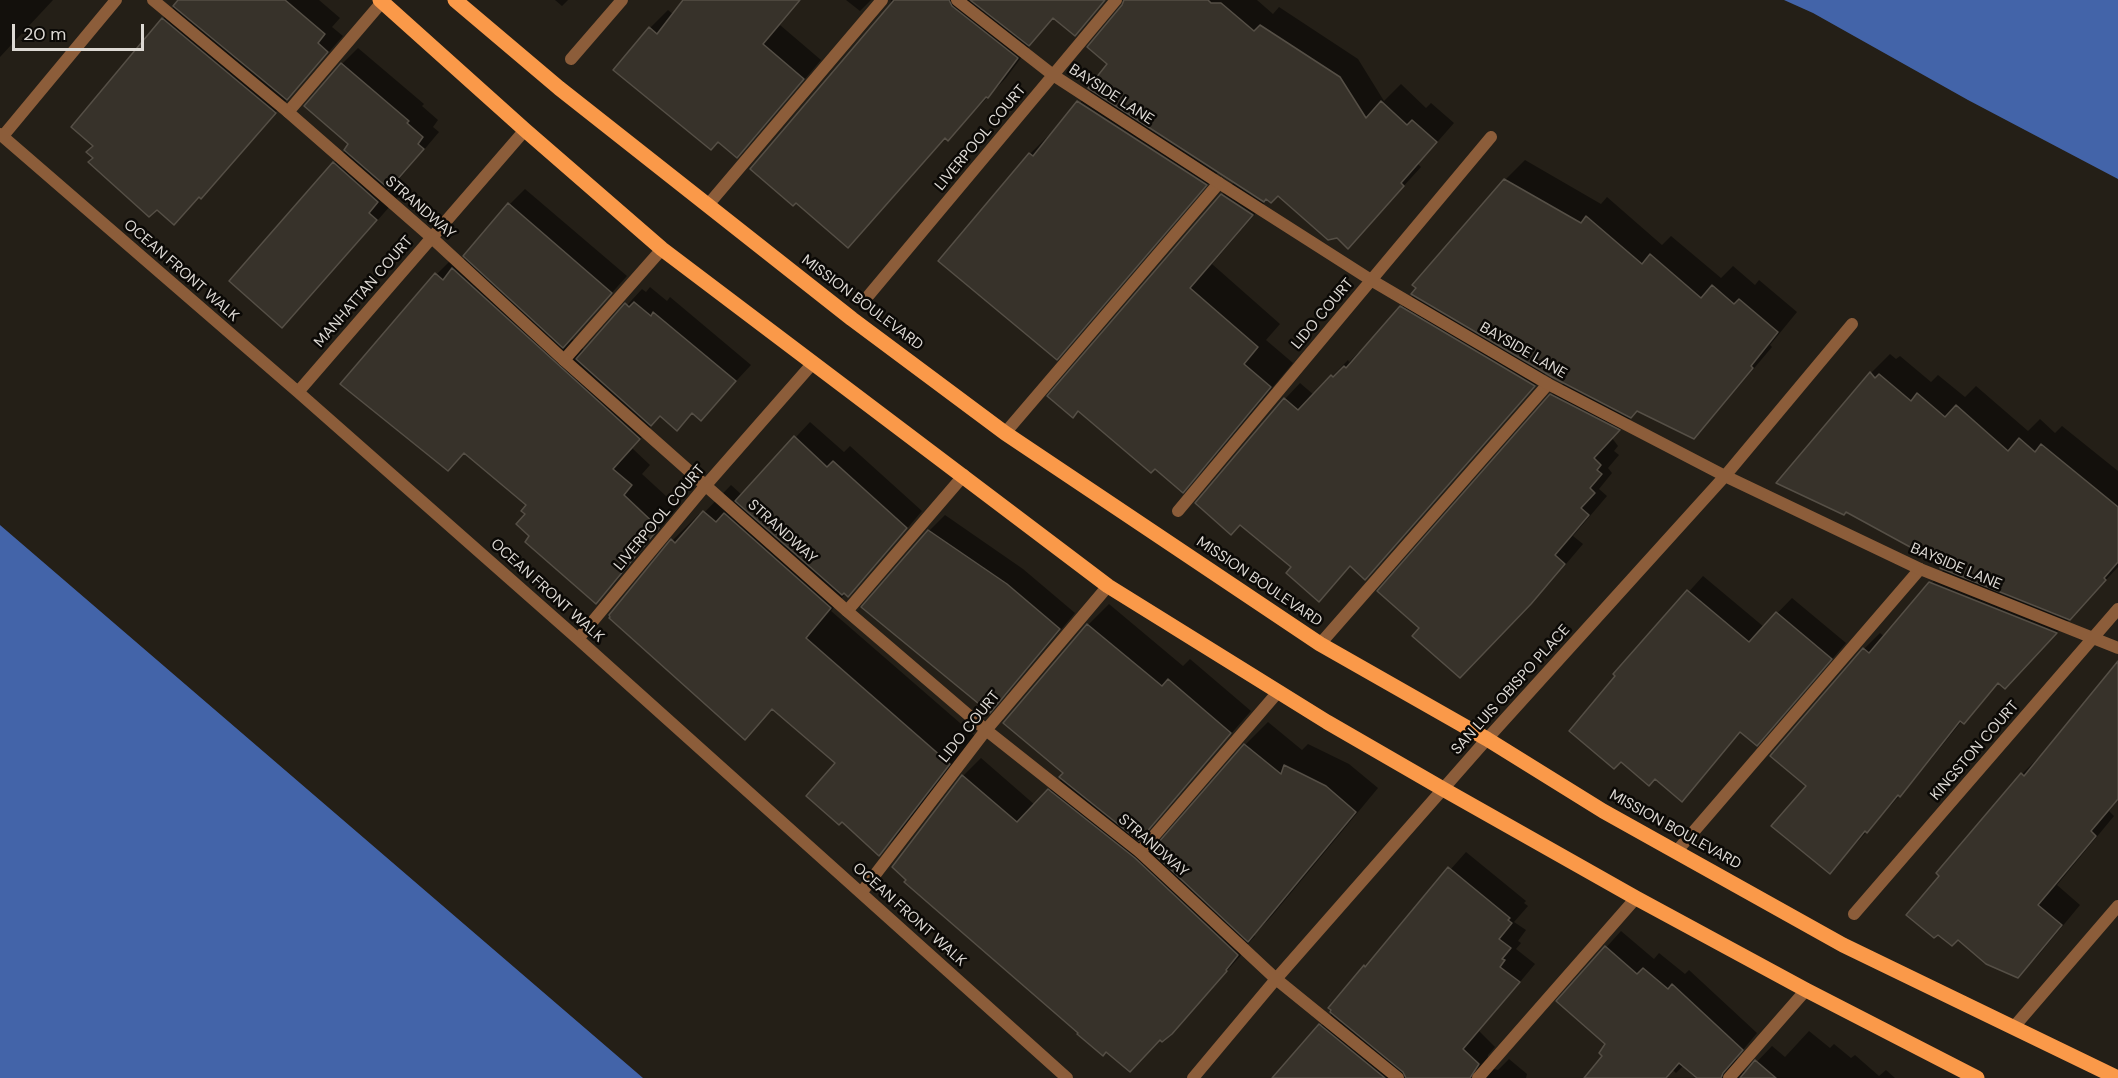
<!DOCTYPE html>
<style>
body{margin:0}
#map{position:relative;width:2118px;height:1078px;overflow:hidden;background:#241f17;font-family:"DM Sans",sans-serif}
canvas{display:block}
.scale{position:absolute;left:12px;top:24px;width:132px;height:27px;box-sizing:border-box;border:3px solid #ddd9d4;border-top:0;padding-left:8px;font-size:18px;line-height:21px;white-space:nowrap;color:#ddd9d4;-webkit-text-stroke:4px #0b0906;paint-order:stroke}
</style>
<div id="map">
<canvas width="2118" height="1078"></canvas>
<div class="scale">20 m</div>
</div>
<script>
const ctx = document.querySelector('canvas').getContext('2d');
ctx.lineJoin = 'round';
function paint(path, color) { ctx.fillStyle = color; ctx.fill(path, 'evenodd'); }
const toPath = rows => new Path2D(rows.map(r => 'M' + r).join(''));
function trace(path, color, width, dash) { ctx.strokeStyle = color; ctx.lineWidth = width; ctx.lineCap = dash ? 'butt' : 'round'; ctx.setLineDash(dash || []); ctx.stroke(path); }
function label(font, color, halo, rows, align = 'center') {
  ctx.font = font + ' "DM Sans",sans-serif'; ctx.lineWidth = 5; ctx.setLineDash([]); ctx.textBaseline = 'middle'; ctx.strokeStyle = halo; ctx.fillStyle = color; for (const [text, x, y, turn = 0] of rows) {
    ctx.save(); ctx.translate(x, y); ctx.rotate((+turn || 0) * Math.PI / 180); ctx.textAlign = isNaN(turn) ? turn : align; if (halo) ctx.strokeText(text, 0, 0); ctx.fillText(text, 0, 0); ctx.restore();
  }
}
paint(toPath([
 [1784,0,2118,0,2118,179,1968,100,1813,13],
 [0,525,643,1078,0,1078]
]), '#4364a9');
paint(toPath([
 [0,0,53,0,0,57],
 [180,0,319,0,340,18,332,27,343,36,201,197,199,196,157,208,95,157,95,146,163,19],
 [555,0,568,0,562,6],
 [685,0,801,0,780,25,821,60,755,138,737,156,650,28,668,10,674,15],
 [846,0,871,0,860,11],
 [891,0,1106,0,1075,34,1054,17,1034,38,1035,39,1006,78,948,139,946,137,848,246],
 [1125,0,1257,0,1273,14,1279,7,1358,59,1384,101,1401,84,1426,108,1431,103,1454,123,1418,164,1421,167,1348,247,1278,194,1268,199,1212,264,1280,324,1266,340,1293,363,1205,468,1182,491,1155,467,1079,410,1222,195,1235,181,1219,171,1076,339,1057,358,940,261,1030,154,1049,135,1051,136,1092,89,1109,64],
 [358,48,424,104,422,106,438,120,433,127,439,132,390,190,398,197,305,303,282,326,334,163,351,144,342,64],
 [1525,160,1601,204,1607,197,1662,245,1671,236,1721,278,1733,266,1755,285,1759,280,1797,312,1770,345,1772,347,1713,417,1693,437,1638,410,1612,438,1618,446,1614,451,1619,455,1608,468,1612,473,1599,489,1607,496,1573,536,1583,544,1549,584,1479,657,1551,395,1565,382,1547,372,1365,578,1351,565,1319,600,1293,567,1285,399,1300,383,1314,395,1348,360,1349,362,1360,351,1362,352,1414,294,1505,180],
 [525,189,627,276,571,338,585,351,642,289,646,292,650,287,667,301,670,297,751,365,701,419,693,412,661,415,632,448,650,465,642,474,678,507,616,582,596,602,531,536,527,514,528,505,436,275,456,255,463,260,509,205],
 [1890,354,1896,359,1900,356,1931,382,1938,375,1965,397,1976,386,2028,431,2040,419,2055,433,2062,426,2118,471,2118,567,2020,672,1999,682,1979,706,1963,722,1962,721,1915,779,1830,872,1808,786,1772,756,1864,649,1880,633,1885,637,1945,568,1946,564,1871,373],
 [810,422,844,452,850,446,922,511,864,579,848,595,846,593,831,611,975,736,906,827,879,854,837,763,773,709,744,738,611,615,673,540,699,514,701,516,731,485,742,495],
 [945,515,1023,569,1075,613,1006,695,990,711,929,531],
 [1703,576,1764,627,1792,598,1846,643,1772,729,1742,731,1682,800,1615,674],
 [1109,604,1183,666,1190,659,1251,711,1144,833,1158,846,1245,745,1268,722,1302,750,1308,744,1349,764,1378,788,1271,917,1254,935,1255,936,1242,951,1244,952,1171,1033,1160,1038,1107,1050,1080,1032,894,867,963,776,981,758,1035,805,1062,778,1066,773,1005,723,1088,625],
 [2118,665,2118,800,2109,811,2114,816,2057,885,2080,905,2037,957,2017,976,2022,774,2041,755],
 [1466,852,1526,901,1524,903,1528,906,1514,922,1526,930,1518,941,1521,943,1516,949,1535,964,1479,1031,1495,1047,1488,1055,1487,1064,1490,1068,1498,1070,1509,1059,1527,1074,1526,1078,1274,1078,1333,1012,1330,1008,1365,966],
 [1621,931,1654,959,1659,953,1685,974,1689,970,1757,1033,1738,1056,1736,1064,1740,1069,1744,1071,1749,1070,1772,1046,1785,1057,1809,1031,1830,1048,1834,1044,1851,1058,1855,1055,1879,1076,1886,1070,1895,1078,1699,1078,1684,1065,1676,1073,1658,1056,1639,1078,1607,1078,1604,1056,1607,1043,1558,1001]
]), '#0007');
const building = toPath([
 [178,0,285,0,325,34,318,43,328,52,287,100,173,6,178,0],
 [683,0,800,0,763,44,804,79,737,158,718,142,711,150,613,70,649,27,657,34,683,0],
 [894,0,949,0,952,6,1018,58,988,98,986,97,948,141,945,138,848,248,796,203,793,206,750,169,894,0],
 [970,0,1105,0,1075,36,1053,18,1029,46,970,0],
 [1124,0,1208,0,1211,3,1221,3,1254,31,1260,25,1340,77,1366,118,1381,101,1407,125,1412,120,1437,142,1401,183,1404,186,1348,249,1337,238,1328,240,1278,196,1271,203,1266,199,1264,202,1088,88,1107,64,1087,47,1122,5,1124,0],
 [162,18,276,113,201,199,199,197,174,225,157,210,149,217,88,162,93,158,86,152,93,146,71,127,162,18],
 [341,63,409,121,407,123,423,137,418,144,424,149,389,189,344,150,348,144,304,106,341,63],
 [1077,101,1207,185,1057,360,938,261,1029,153,1033,156,1077,101],
 [333,162,378,202,369,213,377,220,282,328,229,281,333,162],
 [1504,179,1581,223,1586,216,1642,264,1650,254,1701,298,1712,285,1734,304,1739,299,1778,332,1751,366,1753,368,1694,439,1637,411,1631,418,1552,377,1411,294,1416,288,1412,285,1504,179],
 [1221,194,1253,215,1190,288,1258,347,1244,364,1271,387,1183,493,1155,469,1151,473,1078,411,1073,418,1047,396,1221,194],
 [508,203,612,293,563,348,463,256,508,203],
 [452,268,640,439,613,469,632,485,624,495,659,528,596,604,525,542,529,536,516,524,525,514,521,511,526,505,464,453,448,471,340,384,435,273,443,280,452,268],
 [634,302,651,316,653,312,736,381,701,421,692,413,677,431,660,416,651,426,576,359,625,303,629,307,634,302],
 [1400,306,1535,386,1365,580,1350,566,1319,602,1286,573,1291,567,1240,525,1231,535,1195,503,1284,398,1298,410,1331,375,1333,377,1344,366,1346,368,1400,306],
 [1870,372,1875,378,1879,374,1911,401,1917,393,1945,417,1956,405,2008,451,2019,438,2035,452,2041,444,2118,507,2118,562,2104,578,2106,580,2070,620,1940,568,1943,565,1846,512,1844,515,1776,483,1870,372],
 [1550,394,1620,430,1594,458,1601,465,1597,470,1602,474,1590,488,1595,493,1581,508,1589,515,1555,555,1565,564,1531,604,1460,678,1412,636,1419,628,1377,591,1550,394],
 [794,436,827,467,833,461,907,528,848,597,844,593,842,595,735,501,794,436],
 [703,511,716,522,724,513,831,608,806,638,950,764,879,856,842,822,839,825,806,796,835,763,772,709,745,740,609,618,610,617,609,615,671,539,675,543,703,511],
 [928,530,1007,584,1060,629,990,713,861,607,928,530],
 [1929,582,2057,633,2005,689,1998,683,1964,724,1960,721,1900,797,1898,795,1867,833,1865,831,1830,874,1771,826,1806,786,1770,756,1863,648,1869,653,1929,582],
 [1687,590,1749,642,1776,612,1832,659,1757,746,1740,732,1682,802,1655,779,1649,786,1621,762,1614,769,1569,731,1615,676,1613,674,1687,590],
 [1087,624,1162,686,1168,679,1231,733,1139,841,1059,777,1063,773,1003,723,1087,624],
 [2118,661,2118,799,2091,831,2096,836,2038,905,2062,925,2018,978,1986,964,1958,940,1952,946,1938,935,1934,938,1906,915,1939,876,1936,873,2021,773,2024,776,2118,661],
 [1244,744,1281,774,1284,765,1326,786,1356,812,1248,942,1151,851,1244,744],
 [962,775,1017,822,1048,789,1135,858,1238,955,1226,970,1227,971,1172,1034,1162,1042,1160,1040,1130,1072,1106,1052,1103,1056,1077,1034,1078,1033,904,882,906,880,892,867,962,775],
 [1448,867,1510,918,1508,920,1512,923,1499,939,1511,948,1502,959,1505,960,1500,967,1520,982,1463,1049,1479,1064,1470,1078,1406,1078,1403,1072,1330,1012,1331,1010,1328,1008,1364,965,1365,967,1448,867],
 [1605,946,1637,974,1643,968,1668,989,1672,984,1743,1050,1723,1073,1721,1078,1697,1078,1679,1063,1666,1078,1584,1078,1602,1056,1599,1053,1605,1044,1556,1001,1605,946],
 [1319,1024,1385,1078,1272,1078,1319,1024],
 [1755,1060,1776,1078,1740,1078,1755,1060]
]);
paint(building, '#37322a');
trace(building, '#554f46', 1.5);
trace(toPath([
 [288,112,382,2],
 [707,206,882,0],
 [564,360,662,249],
 [1005,433,1219,183],
 [847,611,964,475],
 [1320,644,1548,384],
 [1140,852,1278,692],
 [1676,852,1920,569],
 [2013,1028,2118,906],
 [1478,1078,1636,898]
]), '#8c5d3a', 12);
trace(toPath([
 [153,0,288,112,431,237,564,360,847,611,986,730,1140,852,1276,979,1398,1078],
 [957,0,1053,75,1219,183,1371,280,1548,384,1725,476,1920,569,2118,648],
 [571,59,622,0],
 [0,134,298,392,578,639,1067,1078],
 [3,136,116,0],
 [869,295,1116,0],
 [298,392,525,130],
 [1178,511,1491,137],
 [578,639,706,485,813,363],
 [861,893,986,730,1108,586],
 [1854,914,2118,609],
 [1193,1078,1276,979,1487,739,1725,476,1852,324],
 [1729,1078,1806,990]
]), '#8c5d3a', 12);
trace(toPath([
 [380,0,525,130,662,249,1108,586,1327,722,1443,789,1636,898,1806,990,1977,1078],
 [455,0,559,88,852,319,1005,433,1320,644,1487,739,1603,811,1843,945,2118,1078]
]), '#fa9949', 15);
label('15px', '#ddd9d4', '#0b0906', [
 ["BAYSIDE LANE",1111,95,33],
 ["LIVERPOOL COURT",981,138,-50],
 ["STRANDWAY",420,208,41],
 ["OCEAN FRONT WALK",181,271,41],
 ["MANHATTAN COURT",364,292,-49],
 ["MISSION BOULEVARD",862,303,37],
 ["LIDO COURT",1323,314,-50],
 ["BAYSIDE LANE",1523,351,30],
 ["LIVERPOOL COURT",660,518,-50],
 ["STRANDWAY",782,532,42],
 ["BAYSIDE LANE",1956,567,23],
 ["MISSION BOULEVARD",1259,582,34],
 ["OCEAN FRONT WALK",547,591,42],
 ["SAN LUIS OBISPO PLACE",1511,690,-48],
 ["LIDO COURT",970,727,-51],
 ["KINGSTON COURT",1975,751,-49],
 ["MISSION BOULEVARD",1675,830,29],
 ["STRANDWAY",1153,846,41],
 ["OCEAN FRONT WALK",909,915,42]
]);
</script>
